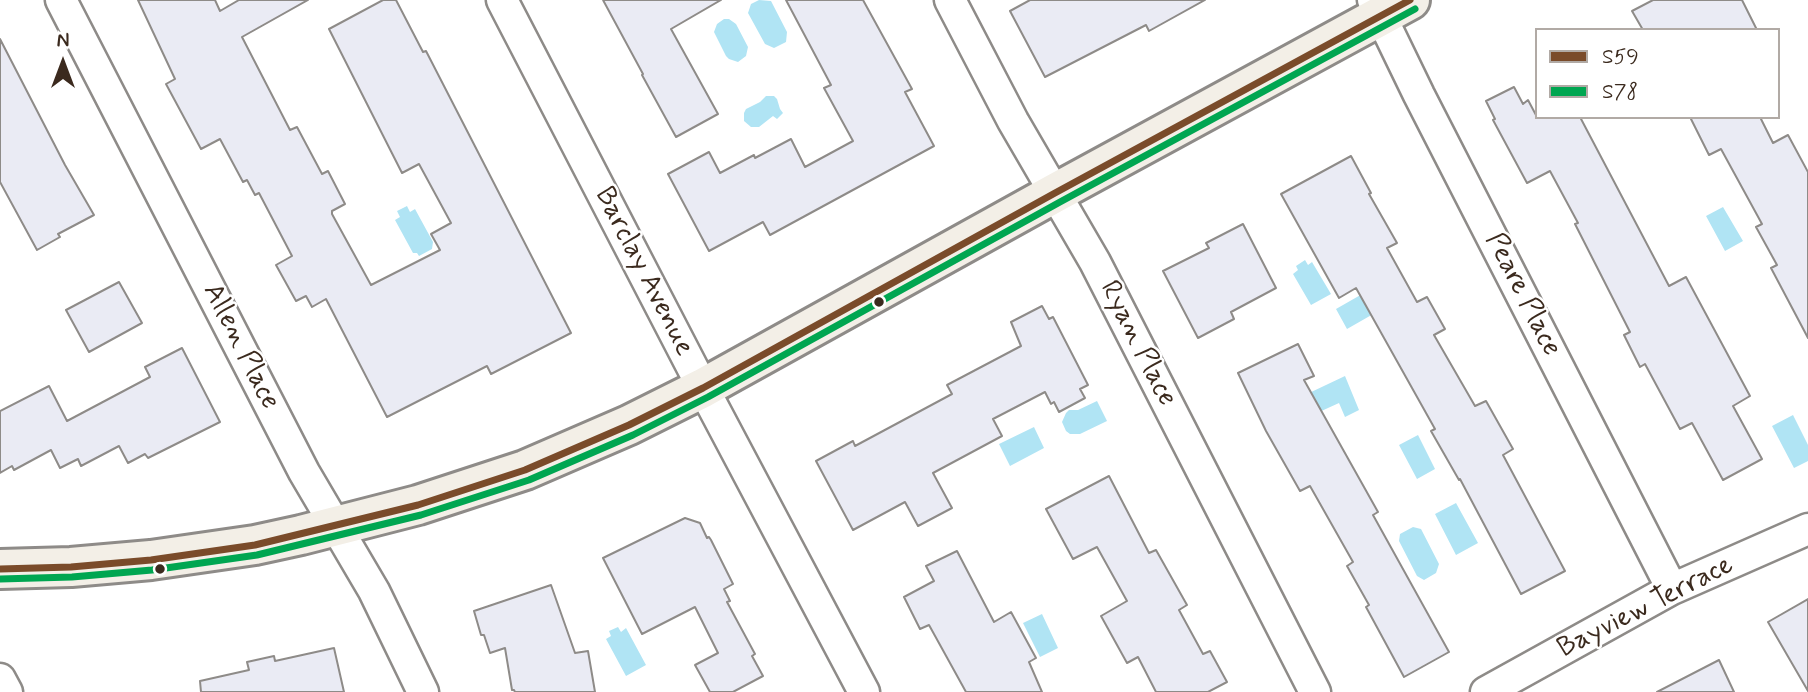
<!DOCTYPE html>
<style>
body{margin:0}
#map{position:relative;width:1808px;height:692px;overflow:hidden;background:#fff;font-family:Mynerve,sans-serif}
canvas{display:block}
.legend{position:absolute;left:1535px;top:28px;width:245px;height:91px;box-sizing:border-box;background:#fff;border:2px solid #b1aaa5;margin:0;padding:9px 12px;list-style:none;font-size:21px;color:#3b2a1e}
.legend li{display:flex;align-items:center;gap:14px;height:35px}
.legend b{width:35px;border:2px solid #b1aaa5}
.north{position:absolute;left:28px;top:28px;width:70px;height:70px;-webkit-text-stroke:5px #fff;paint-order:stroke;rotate:0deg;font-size:19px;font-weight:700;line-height:28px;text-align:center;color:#3b2a1e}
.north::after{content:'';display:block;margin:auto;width:24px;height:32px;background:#3b2a1e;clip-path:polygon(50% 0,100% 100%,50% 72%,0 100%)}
</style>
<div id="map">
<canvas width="1808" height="692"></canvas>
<ul class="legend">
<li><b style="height:9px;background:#7a4b2a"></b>S59</li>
<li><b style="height:9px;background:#00a651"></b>S78</li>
</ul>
<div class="north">N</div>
</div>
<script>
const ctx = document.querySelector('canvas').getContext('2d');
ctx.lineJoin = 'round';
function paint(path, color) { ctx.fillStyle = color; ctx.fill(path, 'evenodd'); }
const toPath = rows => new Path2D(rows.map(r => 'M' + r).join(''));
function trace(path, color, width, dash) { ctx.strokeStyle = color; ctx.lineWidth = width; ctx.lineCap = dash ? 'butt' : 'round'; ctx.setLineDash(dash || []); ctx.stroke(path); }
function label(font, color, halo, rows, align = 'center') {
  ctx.font = font + ' Mynerve,sans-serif'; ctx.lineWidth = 5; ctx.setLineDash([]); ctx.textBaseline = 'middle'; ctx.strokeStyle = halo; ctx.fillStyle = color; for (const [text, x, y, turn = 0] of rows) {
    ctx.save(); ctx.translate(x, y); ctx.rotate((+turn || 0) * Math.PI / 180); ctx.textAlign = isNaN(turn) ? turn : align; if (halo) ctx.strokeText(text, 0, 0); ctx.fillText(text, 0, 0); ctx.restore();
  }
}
paint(toPath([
 [759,0,771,1,787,32,786,42,774,48,765,44,748,13,751,4],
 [724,19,729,19,736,24,748,47,746,56,738,62,729,59,726,56,714,32,717,24],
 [766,96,774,96,777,99,780,109,783,113,777,119,773,116,759,127,751,127,744,121,744,113,746,109,760,102],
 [407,206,410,212,415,209,433,242,432,249,419,256,417,253,413,253,395,220,400,217,397,211],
 [1723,207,1743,241,1725,251,1706,216],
 [1305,260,1308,265,1312,262,1331,294,1311,305,1293,274,1298,270,1296,266],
 [1378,285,1389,305,1347,329,1336,309],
 [1345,376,1359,410,1345,417,1339,403,1317,413,1307,394],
 [1097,401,1107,421,1080,434,1070,434,1066,431,1062,422,1066,413,1069,410,1078,410],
 [1793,415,1808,445,1808,461,1794,468,1772,426],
 [1034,427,1044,448,1010,466,999,444],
 [1418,435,1435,469,1417,479,1399,445],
 [1456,503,1478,543,1456,555,1435,514],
 [1413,527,1421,529,1439,564,1436,573,1424,580,1417,576,1399,541,1400,534],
 [1042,614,1058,648,1040,657,1023,623],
 [618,627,621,632,626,628,646,665,626,676,606,639,611,636,609,631]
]), '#b0e4f4');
const building = toPath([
 [138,0,215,0,220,11,239,0,308,0,242,37,290,130,297,127,322,174,328,171,345,204,332,211,332,214,371,285,440,250,431,234,451,223,419,164,402,173,329,29,383,0,396,0,423,52,426,51,571,333,491,374,487,366,387,417,326,299,312,307,306,296,296,301,276,265,292,256,259,193,255,195,247,180,243,182,220,139,201,149,166,84,175,79,138,0],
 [603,0,721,0,671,29,718,114,676,137,642,75,643,74,603,0],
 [786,0,863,0,912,89,905,92,934,146,770,235,763,222,709,251,668,174,709,152,720,173,754,155,755,158,791,139,805,167,853,141,824,88,831,85,786,0],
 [1030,0,1205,0,1149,31,1146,25,1045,77,1010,11,1030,0],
 [1653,0,1742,0,1757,30,1643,30,1632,11,1653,0],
 [0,39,65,165,94,215,58,234,60,237,37,250,0,182,0,39],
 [1514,87,1523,104,1528,100,1537,117,1580,117,1669,286,1686,277,1750,396,1733,406,1762,459,1723,480,1692,423,1680,429,1645,364,1640,367,1624,335,1630,332,1575,224,1578,223,1550,171,1527,183,1493,120,1495,119,1486,101,1514,87],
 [1690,117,1760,117,1773,143,1788,135,1808,172,1808,338,1771,268,1777,265,1756,227,1762,224,1721,149,1709,155,1690,117],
 [1351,156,1371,193,1369,194,1397,243,1387,248,1417,302,1427,297,1445,329,1434,335,1475,406,1486,401,1513,449,1503,455,1565,571,1521,594,1460,479,1459,480,1431,431,1435,429,1356,288,1339,298,1281,194,1351,156],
 [1243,224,1276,288,1231,312,1234,319,1198,338,1163,271,1209,248,1206,243,1243,224],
 [119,282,142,323,89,352,66,310,119,282],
 [1042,306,1049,319,1053,317,1088,385,1080,389,1085,398,1059,412,1054,402,1051,404,1045,392,993,419,1002,436,933,473,952,508,918,526,905,502,853,530,816,461,853,441,855,446,952,394,947,385,1021,346,1011,322,1042,306],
 [1298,344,1314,376,1304,380,1378,512,1373,515,1449,652,1404,677,1366,607,1369,605,1347,566,1353,562,1310,486,1300,491,1266,431,1238,373,1298,344],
 [182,348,220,422,148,458,145,454,128,463,119,446,81,466,78,459,60,468,51,450,14,470,12,466,0,473,0,411,49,386,67,421,150,377,145,367,182,348],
 [1109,476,1149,553,1156,550,1187,605,1179,610,1203,654,1210,651,1227,682,1208,692,1156,692,1138,657,1127,663,1101,616,1127,601,1097,547,1073,559,1046,509,1109,476],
 [685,518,700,523,707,538,709,537,711,540,733,584,724,589,730,601,727,602,755,654,752,656,763,676,733,692,710,692,695,665,718,653,695,607,642,634,603,558,685,518],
 [957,551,994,622,1011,612,1036,658,1029,662,1042,692,966,692,929,625,920,629,904,597,934,581,926,566,957,551],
 [551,585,575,653,588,651,595,692,515,692,514,690,512,690,505,648,490,653,484,635,481,635,474,611,551,585],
 [1808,599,1808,691,1768,622,1808,599],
 [334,648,344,692,201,692,200,681,249,670,247,662,274,656,275,661,334,648],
 [1719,660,1734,692,1657,692,1719,660]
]);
paint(building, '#eaebf4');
trace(building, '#8e8b88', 2);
const minor = toPath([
 [61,0,304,472,374,591,423,692],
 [502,0,703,388,864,692],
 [950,0,1013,121,1095,262,1315,692],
 [1373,0,1419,95,1672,589],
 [0,679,7,692],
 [1486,692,1672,589,1808,529]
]);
const primary = toPath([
 [0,569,71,567,151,560,255,545,301,535,418,505,525,470,629,425,703,388,1055,193,1410,0]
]);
trace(minor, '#8e8b88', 35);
trace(primary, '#8e8b88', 44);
trace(minor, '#fff', 30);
trace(primary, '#f3efe7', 38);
trace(toPath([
 [0,569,71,567,151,560,255,545,418,505,525,470,629,425,703,388,1055,193,1410,0]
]), '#7a4b2a', 7);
trace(toPath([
 [0,579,72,577,152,570,257,555,421,515,529,480,633,435,708,397,1060,202,1415,9]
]), '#00a651', 7);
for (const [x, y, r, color] of [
 [879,302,6,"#3b2a1e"],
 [160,569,6,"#3b2a1e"]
]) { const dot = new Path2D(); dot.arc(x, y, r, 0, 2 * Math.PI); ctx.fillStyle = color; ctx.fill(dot); trace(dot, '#fff', 2.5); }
label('28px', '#3b2a1e', '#fff', [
 ["Barclay Avenue",643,272,63],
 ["Peare Place",1522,295,63],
 ["Ryan Place",1137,344,63],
 ["Allen Place",240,347,63],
 ["Bayview Terrace",1646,608,-27]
]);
</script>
